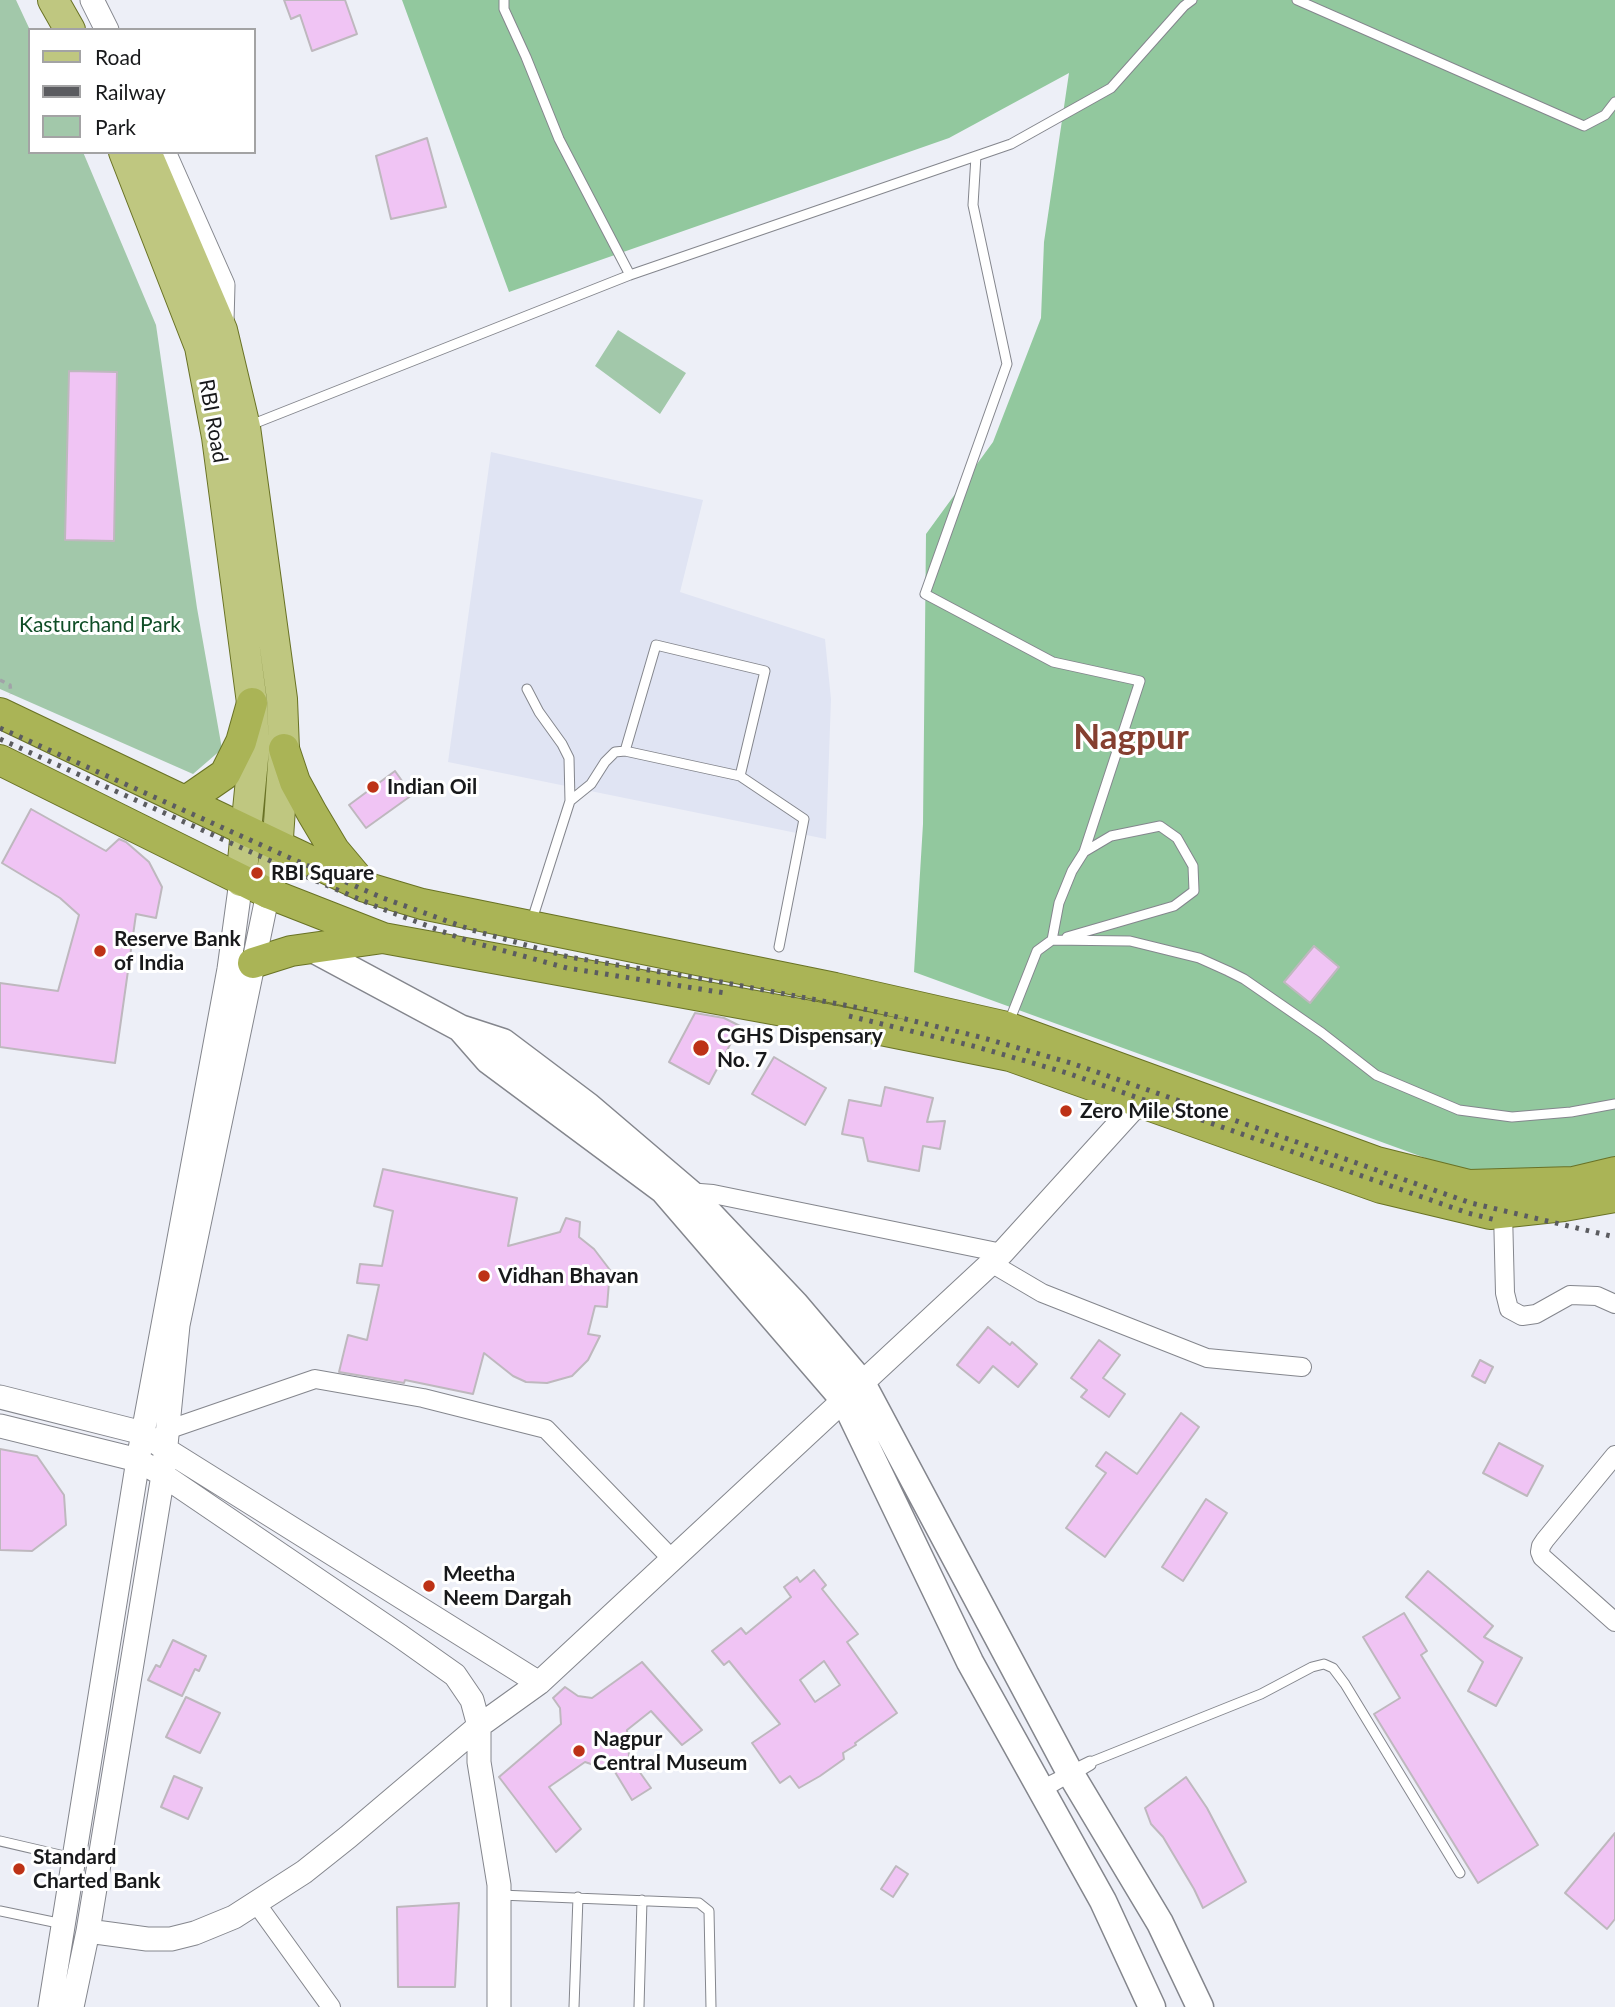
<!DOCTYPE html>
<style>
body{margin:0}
#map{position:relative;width:1615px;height:2007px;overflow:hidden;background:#edeff7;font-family:Lato,sans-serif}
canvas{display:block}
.legend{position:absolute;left:28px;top:28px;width:228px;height:126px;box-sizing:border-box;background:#fff;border:2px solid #a3a3a4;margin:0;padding:9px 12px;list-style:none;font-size:21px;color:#18191b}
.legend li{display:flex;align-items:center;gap:14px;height:35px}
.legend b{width:35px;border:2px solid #a3a3a4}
</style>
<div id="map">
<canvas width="1615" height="2007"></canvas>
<ul class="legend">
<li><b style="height:9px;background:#bfc780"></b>Road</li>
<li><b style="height:9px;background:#5b5c60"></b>Railway</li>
<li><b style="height:19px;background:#a2c8aa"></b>Park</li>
</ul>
</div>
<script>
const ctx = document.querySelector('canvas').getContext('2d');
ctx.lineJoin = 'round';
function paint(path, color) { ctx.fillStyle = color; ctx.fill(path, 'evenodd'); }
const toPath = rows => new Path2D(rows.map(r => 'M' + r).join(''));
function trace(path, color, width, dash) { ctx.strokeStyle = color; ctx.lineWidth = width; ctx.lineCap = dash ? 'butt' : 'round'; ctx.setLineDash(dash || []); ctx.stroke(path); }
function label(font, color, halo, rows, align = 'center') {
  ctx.font = font + ' Lato,sans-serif'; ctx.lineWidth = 6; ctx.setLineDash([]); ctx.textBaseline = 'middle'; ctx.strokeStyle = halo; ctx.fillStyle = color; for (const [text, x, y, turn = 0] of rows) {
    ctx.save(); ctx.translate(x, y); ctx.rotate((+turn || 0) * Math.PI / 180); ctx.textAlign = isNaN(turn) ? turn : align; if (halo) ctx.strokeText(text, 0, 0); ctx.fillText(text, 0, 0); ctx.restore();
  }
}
paint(toPath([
 [491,452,703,500,680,592,825,639,831,699,826,839,448,762]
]), '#e0e4f3');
paint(toPath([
 [0,0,16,0,30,30,30,152,83,152,156,325,197,608,222,749,193,774,0,689],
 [618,330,686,373,660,414,595,366]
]), '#a2c8aa');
paint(toPath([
 [402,0,1615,0,1615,1167,1543,1183,1453,1168,914,972,923,824,926,534,993,442,1041,318,1044,242,1069,73,949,138,509,292]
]), '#92c89e');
const building = toPath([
 [284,0,345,0,357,34,312,51,300,15,291,19,284,0],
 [427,138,446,207,391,219,376,156,427,138],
 [69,371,117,372,114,541,65,540,69,371],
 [395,771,412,795,366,828,349,805,395,771],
 [31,809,106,851,119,839,126,842,149,862,162,887,156,918,136,914,115,1063,0,1047,0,983,58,991,79,915,60,898,2,863,31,809],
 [1314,946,1339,967,1310,1003,1284,982,1314,946],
 [695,1013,724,1018,740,1026,709,1084,669,1062,695,1013],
 [774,1057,826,1088,805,1125,752,1094,774,1057],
 [885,1087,933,1098,927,1122,945,1121,940,1149,923,1146,919,1171,868,1161,863,1138,842,1134,849,1100,881,1106,885,1087],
 [383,1169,517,1198,508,1246,560,1232,566,1218,580,1222,579,1237,594,1249,610,1270,607,1307,595,1306,588,1334,600,1336,588,1360,572,1376,547,1383,526,1382,513,1376,484,1353,473,1394,405,1380,404,1383,339,1372,348,1335,367,1340,379,1285,357,1283,360,1264,382,1266,393,1211,374,1206,383,1169],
 [988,1327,1010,1345,1012,1342,1037,1364,1018,1387,993,1366,979,1383,957,1365,988,1327],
 [1099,1340,1120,1355,1103,1378,1125,1394,1109,1417,1081,1397,1087,1390,1071,1378,1099,1340],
 [1480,1360,1493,1367,1485,1383,1472,1376,1480,1360],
 [1181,1413,1199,1427,1105,1557,1066,1528,1106,1473,1096,1466,1106,1452,1137,1474,1181,1413],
 [1499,1443,1543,1466,1527,1496,1483,1473,1499,1443],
 [0,1449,37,1456,64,1495,66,1525,32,1551,0,1550,0,1449],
 [1206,1499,1227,1513,1183,1581,1162,1567,1206,1499],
 [814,1570,826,1585,822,1589,858,1634,847,1642,897,1713,855,1743,856,1745,843,1753,844,1759,820,1776,799,1788,790,1776,780,1783,752,1743,780,1724,729,1661,724,1665,712,1651,741,1628,746,1634,791,1597,784,1587,797,1577,800,1582,814,1570],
 [824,1661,840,1685,815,1702,800,1680,824,1661],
 [1428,1571,1493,1626,1484,1637,1522,1658,1496,1706,1468,1691,1483,1662,1406,1597,1428,1571],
 [1404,1613,1427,1651,1421,1655,1538,1845,1478,1883,1374,1714,1400,1698,1363,1637,1404,1613],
 [173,1640,206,1656,199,1671,195,1669,182,1696,148,1680,156,1665,160,1667,173,1640],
 [642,1662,702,1730,682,1745,651,1711,627,1730,629,1757,651,1788,632,1800,615,1772,585,1762,549,1787,581,1829,556,1852,499,1777,561,1724,560,1708,553,1698,565,1687,578,1696,592,1698,642,1662],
 [186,1697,220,1713,200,1753,166,1737,186,1697],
 [174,1776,202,1788,188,1819,161,1807,174,1776],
 [1186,1777,1207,1808,1246,1882,1203,1908,1194,1889,1163,1837,1151,1824,1145,1808,1186,1777],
 [1615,1833,1615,1919,1607,1929,1565,1893,1615,1833],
 [896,1866,908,1874,893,1897,881,1889,896,1866],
 [459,1903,455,1987,398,1987,397,1907,459,1903]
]);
paint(building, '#f0c4f4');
trace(building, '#beb8be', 2);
const service = toPath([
 [504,0,504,9,526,57,559,139,630,275],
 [1297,0,1584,126,1605,115,1615,102],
 [976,156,973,205,1007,364,925,594,1053,662,1140,681,1084,852],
 [248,426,630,275,1011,144,1111,88,1184,6,1192,0],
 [527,689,539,712,562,744,569,758,570,801,531,923],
 [740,776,804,819,779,947],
 [570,801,591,784,605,762,615,752,625,751,740,776,765,671,656,645,625,751],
 [1052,940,1059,903,1072,871,1084,852,1111,836,1160,826,1177,838,1193,866,1194,891,1174,906,1067,937],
 [1009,1022,1037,951,1052,940,1130,941,1199,958,1228,971,1244,979,1322,1033,1376,1075,1459,1110,1512,1117,1571,1112,1615,1104],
 [1091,1762,1261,1694,1312,1667,1324,1664,1333,1668,1345,1684,1460,1873],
 [1041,1785,1090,1761,1091,1765,1047,1791],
 [0,1841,73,1858],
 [500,1895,699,1903,709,1911,711,2007],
 [0,1911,63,1924],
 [574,2007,578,1897],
 [639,2007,642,1900]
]);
const minor = toPath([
 [687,1192,713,1194,1002,1253],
 [1503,1212,1505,1293,1509,1309,1522,1316,1536,1314,1570,1295,1597,1296,1615,1304],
 [991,1263,1042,1293,1207,1358,1302,1367],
 [167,1430,315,1379,423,1398,546,1429,672,1559],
 [1615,1455,1545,1540,1541,1546,1540,1552,1542,1557,1615,1622],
 [256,1903,331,2007]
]);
const tertiary = toPath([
 [92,0,107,30],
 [164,152,223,285,222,322],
 [0,1397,143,1433,165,1449,539,1683],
 [0,1426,138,1460,163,1475,400,1636,455,1675,472,1700,479,1726,479,1762,499,1885,499,2007],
 [88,1931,147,1939,171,1939,195,1933,234,1917,304,1872,348,1837,479,1726,539,1683,1002,1253,1139,1102],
 [50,2007,138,1460,229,969,241,881],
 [72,2007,88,1931,163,1475,178,1325,268,893]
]);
const secondary = toPath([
 [311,948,460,1028,503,1042,588,1106,690,1193,795,1304,862,1383,1069,1771,1160,1923,1200,2007],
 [460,1028,488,1060,663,1190,844,1400,970,1662,1103,1901,1152,2007]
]);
const primary = toPath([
 [53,0,70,30],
 [124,152,200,347,217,437,252,703,254,749,241,881],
 [146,152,222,330,245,427,282,699,284,749,278,838,268,893]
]);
const trunk = toPath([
 [0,713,365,887,422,904,835,988,1007,1027,1377,1162,1469,1185,1573,1182,1615,1172],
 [284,749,295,782,312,813,334,850,360,881],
 [0,760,268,893,383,938,816,1017,1010,1056,1381,1188,1490,1214,1564,1206,1615,1197],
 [186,801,225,774,241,742,252,703],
 [253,963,291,951,383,938]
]);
trace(service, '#84868d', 11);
trace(minor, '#84868d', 20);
trace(tertiary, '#84868d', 25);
trace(secondary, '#84868d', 29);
trace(primary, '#697225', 32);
trace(trunk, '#697225', 32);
trace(toPath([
 [0,680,10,685,11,694]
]), '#a1a3a8', 3.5, [5, 5]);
trace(service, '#fff', 9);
trace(minor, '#fff', 18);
trace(tertiary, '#fff', 23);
trace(secondary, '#fff', 26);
trace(primary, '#bfc780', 30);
trace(trunk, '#aab456', 30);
trace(toPath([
 [0,728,297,861,383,898,472,930,569,957,721,982,860,1008,980,1037,1071,1063,1471,1203,1615,1237],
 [0,739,293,871,380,908,468,941,567,968,725,993],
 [849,1016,977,1047,1067,1073,1468,1213,1496,1220]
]), '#5b5c60', 5, [3.5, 7]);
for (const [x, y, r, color] of [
 [373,787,7,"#bd3216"],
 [257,873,7,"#bd3216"],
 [100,951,7,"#bd3216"],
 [701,1048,9,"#bd3216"],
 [1066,1111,7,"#bd3216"],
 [484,1276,7,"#bd3216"],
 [429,1586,7,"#bd3216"],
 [579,1751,7,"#bd3216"],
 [19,1869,7,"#bd3216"]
]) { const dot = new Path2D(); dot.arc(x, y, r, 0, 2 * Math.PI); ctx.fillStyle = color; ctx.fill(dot); trace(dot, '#fff', 2.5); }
label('21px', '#18191b', '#fff', [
 ["RBI Road",213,421,80]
]);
label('21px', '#0f4d26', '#fff', [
 ["Kasturchand Park",100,625]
]);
label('bold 21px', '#18191b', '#fff', [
 ["Indian Oil",387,787],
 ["RBI Square",271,873],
 ["Reserve Bank",114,939],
 ["of India",114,963],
 ["CGHS Dispensary",717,1036],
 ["No. 7",717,1060],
 ["Zero Mile Stone",1080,1111],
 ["Vidhan Bhavan",498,1276],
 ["Meetha",443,1574],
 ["Neem Dargah",443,1598],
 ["Nagpur",593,1739],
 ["Central Museum",593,1763],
 ["Standard",33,1857],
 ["Charted Bank",33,1881]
], 'left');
label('bold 35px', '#853f30', '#fff', [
 ["Nagpur",1131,738]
]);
</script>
